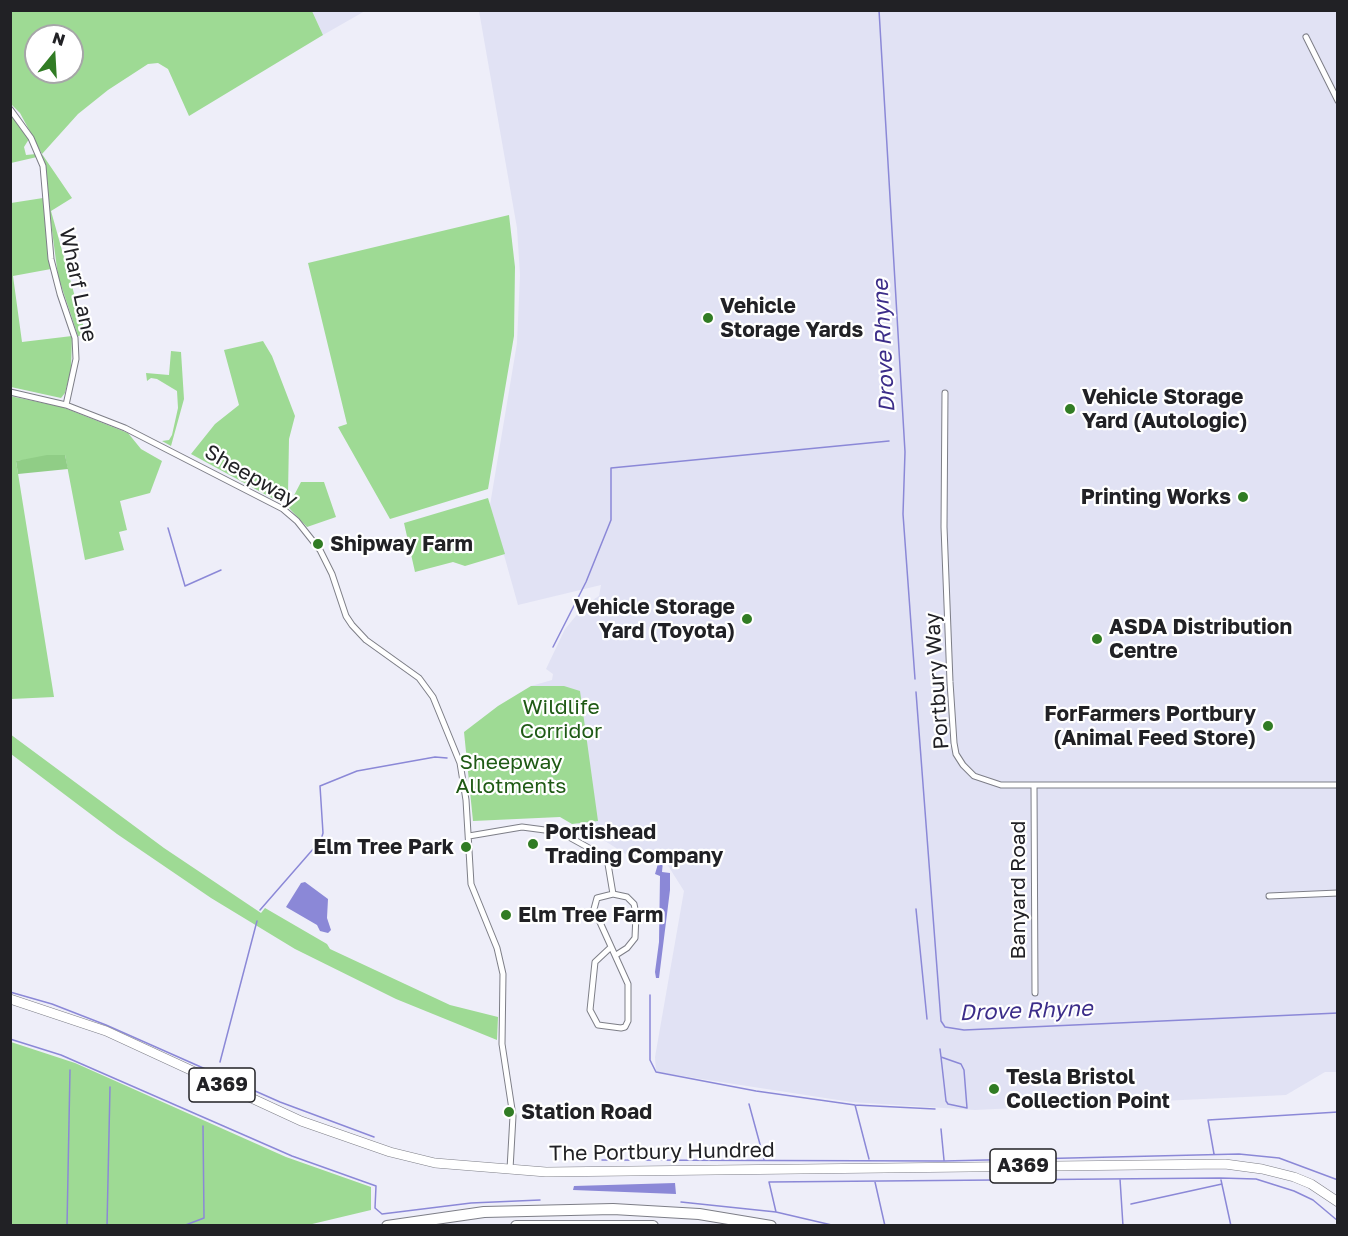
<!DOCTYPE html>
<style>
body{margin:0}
#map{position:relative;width:1348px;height:1236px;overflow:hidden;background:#eeeef9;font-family:"Golos Text",sans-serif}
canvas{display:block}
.frame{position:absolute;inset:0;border:12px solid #212125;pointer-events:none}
.north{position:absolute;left:24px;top:24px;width:60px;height:60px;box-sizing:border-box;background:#fff;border:2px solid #a6a6a8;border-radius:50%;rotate:18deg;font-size:16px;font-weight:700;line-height:24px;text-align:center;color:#212125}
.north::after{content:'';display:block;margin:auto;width:21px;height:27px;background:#317c24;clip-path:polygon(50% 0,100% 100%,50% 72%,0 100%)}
</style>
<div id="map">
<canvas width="1348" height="1236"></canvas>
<div class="frame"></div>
<div class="north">N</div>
</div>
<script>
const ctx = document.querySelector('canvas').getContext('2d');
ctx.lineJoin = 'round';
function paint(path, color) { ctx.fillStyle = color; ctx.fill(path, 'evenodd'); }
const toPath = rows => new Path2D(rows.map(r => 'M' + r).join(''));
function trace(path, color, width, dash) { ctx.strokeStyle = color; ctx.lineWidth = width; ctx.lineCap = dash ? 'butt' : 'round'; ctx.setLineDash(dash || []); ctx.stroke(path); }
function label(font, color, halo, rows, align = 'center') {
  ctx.font = font + ' "Golos Text",sans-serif'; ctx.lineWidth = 4.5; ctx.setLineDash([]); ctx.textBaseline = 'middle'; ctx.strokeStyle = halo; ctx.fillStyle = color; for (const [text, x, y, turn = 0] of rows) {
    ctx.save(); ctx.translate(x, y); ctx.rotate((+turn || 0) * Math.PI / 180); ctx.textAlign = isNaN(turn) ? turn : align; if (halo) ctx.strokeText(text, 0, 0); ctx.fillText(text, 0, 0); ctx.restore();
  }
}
paint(toPath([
 [312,11,365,11,323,35],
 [479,11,1337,11,1337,1072,1325,1072,1286,1095,975,1110,851,1102,656,1072,655,1057,684,891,667,864,635,860,567,817,531,686,552,680,553,674,546,669,565,629,586,604,599,596,601,585,518,605,490,505,517,343,520,275,517,228]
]), '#e1e2f4');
paint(toPath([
 [10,11,312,11,323,35,189,116,168,69,158,63,148,64,108,90,78,114,42,154,72,198,51,211,82,322,87,334,92,337,78,336,58,276,42,154,20,113,11,104],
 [36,36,72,36,72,72,36,72],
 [10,113,29,139,24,147,26,155,36,154,37,157,11,163],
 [43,198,51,269,13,276,22,342,72,336,71,370,65,393,61,398,11,387,11,203],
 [509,215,515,267,514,336,488,489,390,519,338,427,347,424,308,263],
 [263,341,272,356,295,416,289,439,288,494,281,503,191,454,215,424,239,405,224,350],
 [171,351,181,352,184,399,171,446,162,441,169,440,172,435,178,408,177,391,157,379,151,378,147,381,146,373,169,375],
 [10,396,62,407,128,433,141,449,162,461,150,493,120,501,127,530,119,532,124,550,85,560,65,455,16,461,54,697,11,699],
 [301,482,324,482,336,517,307,527,288,507],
 [488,498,505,554,465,566,453,562,415,572,404,523],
 [531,686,564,686,580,691,598,821,572,824,560,817,473,821,464,732,498,706],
 [10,734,164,848,261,913,265,908,327,944,330,949,450,1005,498,1017,497,1040,396,999,295,949,211,898,117,834,11,754],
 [11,1042,75,1063,286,1157,371,1187,371,1210,308,1225,11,1225]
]), '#9eda94');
paint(toPath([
 [47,455,65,455,68,469,18,474,16,461]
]), '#90cd86');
paint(toPath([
 [662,850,664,851,662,872,670,873,670,890,659,978,656,978,655,972,659,942,660,876,655,874],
 [305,882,328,899,327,918,331,930,328,933,320,931,317,925,286,907,301,883],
 [675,1183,676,1194,573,1190,574,1186]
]), '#8b88d7');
trace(toPath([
 [879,10,905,452,903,514,915,679],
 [168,528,185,586,221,570],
 [553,647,586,582,611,520,611,468,889,441],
 [916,692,941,1021,945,1027,964,1030,1338,1013],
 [916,909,927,1019],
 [260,910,321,840,323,833,320,786,357,771,435,757,447,758],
 [10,992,52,1004,106,1025,280,1102,374,1137],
 [650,995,650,1060,656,1072,756,1091,855,1105,935,1109],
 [10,1039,61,1055,292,1156,376,1186,375,1208,382,1214,471,1203,540,1200],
 [940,1049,941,1057,946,1101,948,1104,967,1108,964,1070,961,1064,941,1057],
 [220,1062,257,921],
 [749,1104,764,1159],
 [855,1105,869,1159],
 [941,1129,944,1160],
 [1214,1154,1208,1120,1338,1112],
 [602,1160,944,1161,1239,1154,1279,1158,1338,1180],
 [1120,1179,1123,1226],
 [1221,1180,1231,1226],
 [875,1182,885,1226],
 [681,1202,776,1212,836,1226],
 [1131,1204,1222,1184],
 [776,1212,769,1182,1220,1178,1256,1179,1294,1191,1313,1200,1338,1221],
 [67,1226,70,1070],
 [107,1226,110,1087],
 [183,1226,204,1218,203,1126]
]), '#8b88d7', 1.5);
const street = toPath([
 [1306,37,1338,101],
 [10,109,31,138,43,166,51,259,60,294,75,338,76,359,66,405],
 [10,392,66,405,125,428,283,509,297,521,320,550,332,574,346,616,352,625,366,640,419,678,433,697,460,763,466,800,471,884,497,948,503,974,502,1044,513,1116,510,1169],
 [945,393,944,527,950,682,954,743,956,754,963,765,974,776,1001,785,1338,785],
 [1034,786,1035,993],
 [469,836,522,827,560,832,607,858,613,894],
 [1269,896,1338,893],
 [611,947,595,962,590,1010,598,1025,621,1028,625,1027,628,1021,628,984,594,909,597,898,613,894,627,897,634,904,636,914,635,938,627,948,616,955]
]);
const primary = toPath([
 [10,999,106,1031,301,1121,390,1152,435,1163,546,1172,1225,1164,1262,1169,1294,1177,1311,1184,1338,1202]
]);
const highway = toPath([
 [387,1226,484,1212,613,1209,699,1214,771,1226],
 [516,1226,653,1226]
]);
trace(street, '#7d7e87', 7);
trace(primary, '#7d7e87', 10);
trace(highway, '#7d7e87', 12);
trace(street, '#fff', 5);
trace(primary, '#fff', 9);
trace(highway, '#fff', 10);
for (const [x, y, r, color] of [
 [708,318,6,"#317c24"],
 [1070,409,6,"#317c24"],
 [1243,497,6,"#317c24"],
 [318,544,6,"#317c24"],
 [747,619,6,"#317c24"],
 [1097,639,6,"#317c24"],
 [1268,726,6,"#317c24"],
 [533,844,6,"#317c24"],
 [466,847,6,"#317c24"],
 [506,915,6,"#317c24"],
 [994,1089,6,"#317c24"],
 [509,1112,6,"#317c24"]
]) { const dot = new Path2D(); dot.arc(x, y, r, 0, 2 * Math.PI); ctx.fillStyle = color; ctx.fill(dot); trace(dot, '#fff', 2); }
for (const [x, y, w] of [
 [222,1085,66],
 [1023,1166,66]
]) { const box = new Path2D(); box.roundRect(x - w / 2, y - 17, w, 34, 4.5); ctx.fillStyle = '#fff'; ctx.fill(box); trace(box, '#212125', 1.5); }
label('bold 20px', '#212125', null, [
 ["A369",222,1085],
 ["A369",1023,1166]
]);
label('21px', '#212125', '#fff', [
 ["Wharf Lane",78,285,78],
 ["Sheepway",251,476,30],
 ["Portbury Way",937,681,-94],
 ["Banyard Road",1018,890,-90],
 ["The Portbury Hundred",662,1152,-1]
]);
label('bold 21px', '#212125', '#fff', [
 ["Vehicle",720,306],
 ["Storage Yards",720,330],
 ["Vehicle Storage",1082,397],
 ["Yard (Autologic)",1082,421],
 ["Printing Works",1231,497,"right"],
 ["Shipway Farm",330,544],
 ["Vehicle Storage",735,607,"right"],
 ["Yard (Toyota)",735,631,"right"],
 ["ASDA Distribution",1109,627],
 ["Centre",1109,651],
 ["ForFarmers Portbury",1256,714,"right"],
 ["(Animal Feed Store)",1256,738,"right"],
 ["Portishead",545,832],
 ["Trading Company",545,856],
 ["Elm Tree Park",454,847,"right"],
 ["Elm Tree Farm",518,915],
 ["Tesla Bristol",1006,1077],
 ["Collection Point",1006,1101],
 ["Station Road",521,1112]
], 'left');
label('21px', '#1f5a15', '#fff', [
 ["Wildlife",561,707],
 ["Corridor",561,731],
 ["Sheepway",511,762],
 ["Allotments",511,786]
]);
label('italic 22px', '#3c2d89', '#fff', [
 ["Drove Rhyne",884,346,-93],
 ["Drove Rhyne",1026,1011,-2]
]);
</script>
